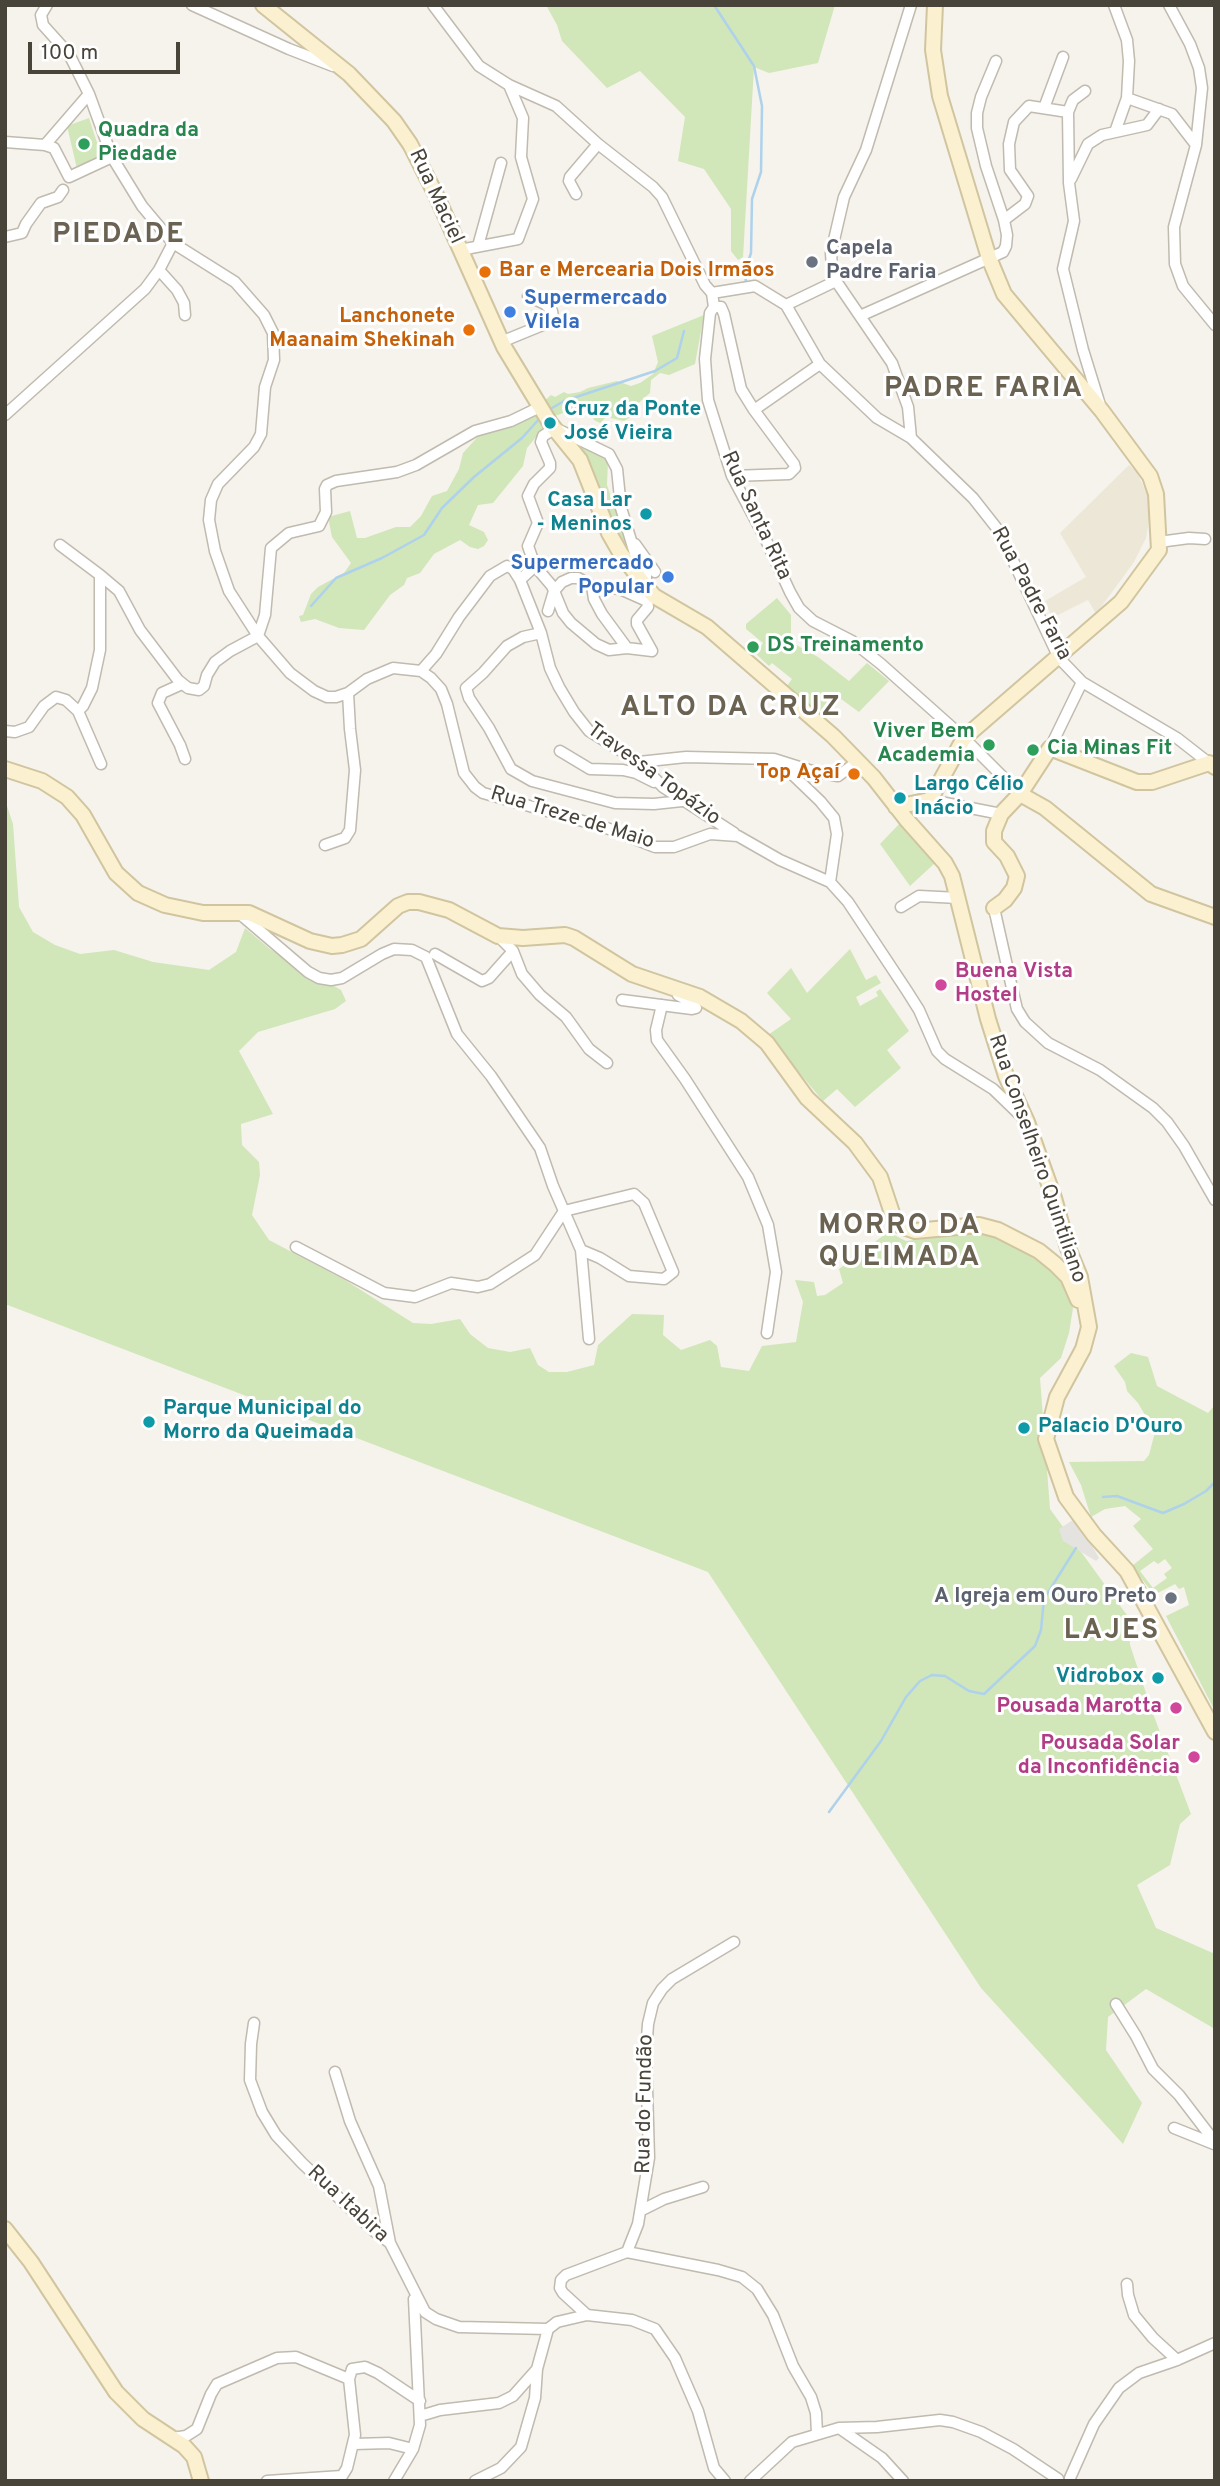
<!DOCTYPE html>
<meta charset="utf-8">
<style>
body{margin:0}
#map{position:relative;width:1220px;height:2486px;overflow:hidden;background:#f5f3ec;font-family:Overpass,sans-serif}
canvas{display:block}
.frame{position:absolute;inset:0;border:7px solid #49443a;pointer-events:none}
.scale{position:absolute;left:28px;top:42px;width:152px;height:32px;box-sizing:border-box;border:4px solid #49443a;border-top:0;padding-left:9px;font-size:21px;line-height:24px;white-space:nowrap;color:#49443a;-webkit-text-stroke:5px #fff;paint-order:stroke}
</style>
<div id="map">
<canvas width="1220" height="2486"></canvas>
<div class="frame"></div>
<div class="scale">100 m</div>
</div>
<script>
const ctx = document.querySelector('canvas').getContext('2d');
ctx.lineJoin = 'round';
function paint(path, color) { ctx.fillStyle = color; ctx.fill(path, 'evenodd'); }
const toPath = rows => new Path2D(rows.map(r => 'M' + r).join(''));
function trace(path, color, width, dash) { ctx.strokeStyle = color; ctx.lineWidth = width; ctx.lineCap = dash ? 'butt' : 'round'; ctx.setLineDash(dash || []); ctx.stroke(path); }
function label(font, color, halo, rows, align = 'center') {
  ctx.font = font + ' Overpass,sans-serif'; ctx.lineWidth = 6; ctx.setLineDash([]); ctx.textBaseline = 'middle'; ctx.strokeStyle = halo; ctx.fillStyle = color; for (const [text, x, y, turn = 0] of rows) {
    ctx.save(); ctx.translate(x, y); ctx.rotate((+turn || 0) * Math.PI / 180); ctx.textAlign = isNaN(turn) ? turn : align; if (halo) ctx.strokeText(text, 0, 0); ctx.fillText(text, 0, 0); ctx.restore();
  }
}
paint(toPath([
 [1129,465,1137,472,1152,505,1146,538,1134,562,1096,614,1088,600,1052,618,1045,601,1086,577,1060,533]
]), '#ede7d8');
paint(toPath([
 [546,5,835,5,818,63,769,73,754,67,743,257,738,260,731,251,731,209,704,169,678,161,685,117,640,71,607,88,562,41,557,25],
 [89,118,103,161,78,173,67,126],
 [704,315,695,364,669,375,660,373,651,380,650,393,635,406,631,417,624,421,606,417,600,423,594,420,592,414,569,411,552,417,543,402,551,395,555,397,564,392,568,394,580,392,588,388,617,381,631,386,640,383,653,374,658,362,652,336],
 [537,414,545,426,527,448,523,466,493,503,478,505,469,525,484,532,488,540,484,546,478,549,470,547,460,540,434,554,420,573,407,578,404,585,390,595,364,630,339,628,315,619,301,622,299,616,303,615,311,594,318,587,344,573,351,563,332,537,328,517,350,511,357,538,365,538,396,527,410,527,421,516,432,496,447,491,459,469,463,453,483,431,520,422],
 [571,436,598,449,608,461,607,485,634,563,619,541,597,491,591,469,571,444],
 [777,598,791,615,791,642,818,657,849,681,867,663,889,681,859,712,841,699,823,722,784,690,792,679,772,663,769,666,756,654,763,643,746,629,746,624],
 [5,800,13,824,19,907,33,932,55,945,80,954,114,950,153,962,209,970,236,952,245,928,270,949,341,990,346,1001,335,1009,258,1032,239,1051,273,1114,241,1124,242,1145,259,1162,260,1175,252,1215,269,1240,345,1280,413,1323,431,1324,460,1319,470,1334,488,1348,510,1352,530,1348,538,1365,549,1372,567,1372,594,1365,598,1345,632,1314,664,1315,663,1335,681,1350,710,1340,717,1346,721,1367,749,1371,762,1346,796,1342,803,1302,795,1280,814,1282,817,1296,825,1295,843,1283,839,1269,888,1232,906,1241,977,1232,1000,1235,1046,1262,1066,1282,1073,1308,1069,1333,1061,1358,1040,1378,1050,1509,1129,1618,1130,1645,1152,1711,1191,1814,1180,1824,1170,1865,1137,1885,1156,1928,1215,1954,1215,2029,1146,1989,1108,2017,1106,2050,1142,2103,1123,2144,981,1988,708,1572,5,1304],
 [901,822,935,863,910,886,880,844],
 [850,949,866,980,876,975,881,983,856,997,860,1006,878,996,876,992,880,989,909,1031,887,1050,901,1068,855,1107,837,1089,823,1101,768,1035,791,1019,767,993,791,968,807,993],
 [1131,1353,1148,1357,1157,1386,1208,1413,1215,1405,1215,1711,1166,1616,1189,1605,1184,1587,1179,1589,1175,1584,1154,1595,1132,1566,1153,1549,1133,1526,1141,1519,1125,1506,1105,1509,1091,1517,1081,1485,1069,1462,1144,1461,1149,1455,1155,1432,1138,1403,1127,1391,1125,1382,1114,1366],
 [1165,1559,1172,1568,1164,1574,1167,1578,1153,1588,1140,1571,1154,1561,1158,1564]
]), '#d1e6b9');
paint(toPath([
 [1076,1518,1099,1558,1096,1561,1063,1541,1059,1529]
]), '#e4e3e0');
trace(toPath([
 [714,5,754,66,762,106,761,172,752,199,751,253,745,271,746,283],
 [547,411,564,401,655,371,677,358,684,331],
 [311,606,336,578,382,558,424,535,442,508,474,477,522,438,540,418],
 [1103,1497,1117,1496,1163,1513,1184,1504,1206,1491,1215,1482],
 [829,1812,881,1741,906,1697,920,1681,932,1675,945,1676,969,1691,984,1694,1035,1646,1041,1630,1044,1599,1076,1548]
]), '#aed2ec', 2.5);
const street = toPath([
 [47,5,41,15,43,25,69,54,89,94,112,157,142,206,173,243,235,282,264,315,273,333,274,360,265,387,261,434,254,447,218,484,211,500,209,520,215,551,229,591,258,636,290,673,314,691,327,697,336,697,348,693,367,679,393,668,421,671,431,678,441,689,447,704,464,773,475,787,483,793,604,827,655,847,674,847,710,834,738,836,780,860,830,882,848,902,907,991,919,1010,937,1051,945,1059,993,1089,1022,1117],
 [192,5,289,49,333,66],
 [433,5,479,66,509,85,556,106,598,144,653,187,662,197,705,285,712,293,714,307,710,313,705,359,708,400,732,476,765,538,790,592,799,608,813,621,852,641,881,664,964,738,1020,794],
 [1114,5,1127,40,1129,61,1127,98,1115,132],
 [1169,5,1190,44,1199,68,1202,88,1196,145,1174,227,1175,264,1183,286,1215,325],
 [1085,91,1073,100,1068,112,1069,183,1074,221,1063,269,1083,350,1100,405],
 [1127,98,1172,114,1196,145],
 [1044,108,1063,57],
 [5,142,45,145,89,94],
 [45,145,54,148,69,177,112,157],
 [1071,179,1088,144,1102,135,1147,125,1159,109],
 [576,194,569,181,570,177,598,144],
 [1004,220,1025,204,1028,196,1010,170,1009,144,1014,122,1029,106,1068,112],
 [5,237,22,233,26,224,41,203,58,197,63,190],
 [478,246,501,163],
 [460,250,518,239,533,199,521,157,523,118,509,85],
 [159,270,177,290,184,303,185,315],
 [712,293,755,286,786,305,820,364,877,418,911,438,973,498,999,531,1059,658,1082,682,1177,738,1209,763],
 [786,305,836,281],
 [714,307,721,307,724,314,741,389,754,410,820,364],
 [860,316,1003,252,1006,246,1007,235,1004,220,986,166,977,128,977,113,981,97,996,61],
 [501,342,545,324,553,317,552,311,545,304,528,296],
 [5,415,145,289,159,270,173,243],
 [911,438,908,407,892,363,836,281,832,268,831,253,844,197,866,150,911,5],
 [732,476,789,474,795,468,794,464,754,410],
 [1159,542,1189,538,1205,539],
 [635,544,655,572],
 [60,545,100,575],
 [535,566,552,586,563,613,571,623,596,644,609,650,627,648,652,651],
 [646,584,646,575,637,560,621,508,617,469,609,454,555,428,543,436,541,442,550,463,550,468,534,484,528,496,538,523,528,546,535,566,520,580,541,633,550,668,559,687,574,712,589,731,639,762,663,787,734,833],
 [592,586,594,599,602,614,627,648],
 [647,601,648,607,637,620,637,624,652,651],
 [548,611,554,591,562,582,571,578,578,578,592,586,620,589,647,601,654,596],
 [541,633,523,637,507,646,483,673,466,688,469,698,489,728,511,769,532,781,615,803,654,804,682,801],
 [421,671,436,654,459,617,490,576,507,566,513,569,520,580],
 [182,684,162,693,158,703,180,745,185,759],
 [78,711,101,764],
 [5,731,15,732,29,727,44,706,56,697,66,700,78,711,83,706,92,688,100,650,100,575,119,591,140,630,178,680,188,688,199,690,204,686,207,675,215,662,230,651,258,636,265,615,271,548,289,533,319,526,326,512,325,489,327,485,336,481,397,472,416,465,475,431,511,421,540,407],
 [1050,748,1082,682],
 [560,751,590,769,623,770,636,773,654,782],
 [768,760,794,776,820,801,834,818,837,834,830,882],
 [639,762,686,757,774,759,812,771,838,776,857,762],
 [930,800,1001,814],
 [325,845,345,838,350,830,355,770,350,729,348,693],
 [901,907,919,896,959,898],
 [994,908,1012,988,1017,1009,1025,1022,1048,1043,1100,1070,1153,1108,1167,1122,1184,1146,1215,1200],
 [240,914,308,972,319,978,331,980,342,978,382,954,394,949,412,950,426,957,457,1034,491,1076,540,1148,553,1186,581,1250,589,1339],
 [498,936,513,951,522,974,540,995,566,1017,589,1049,607,1063],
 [435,954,482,981,489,978,513,951],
 [622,1000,692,1009,696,1008,693,1003,678,995],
 [662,1005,656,1030,657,1040,685,1079,748,1177,768,1225,776,1272,767,1333],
 [296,1247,384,1293,415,1297,451,1283,478,1287,490,1284,535,1255,564,1211,634,1194,644,1203,673,1272,664,1279,629,1276,600,1258,581,1250],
 [1116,2004,1136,2036,1153,2069,1179,2095,1215,2142],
 [254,2023,251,2044,250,2080,262,2112,276,2135,302,2163,374,2231,390,2243,425,2312,436,2319,459,2327,548,2329],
 [335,2072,350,2121,379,2186,390,2243],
 [1174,2128,1214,2144],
 [642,2210,664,2199,703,2187],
 [627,2252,718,2270,742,2277,757,2289,773,2315,793,2366,811,2397,816,2413,817,2434],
 [1127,2284,1128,2295,1134,2315,1153,2338,1177,2360],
 [587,2315,563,2293,560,2288,561,2280,566,2275,627,2252,638,2224,649,2158,646,2053,648,2024,653,2003,662,1989,672,1979,734,1942],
 [420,2416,440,2410,499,2403,513,2396,537,2369,548,2329,557,2322,587,2315,632,2320,655,2329,675,2358,698,2411,714,2468,725,2481],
 [839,2428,882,2458,903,2481],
 [172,2438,186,2436,197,2429,211,2394,217,2384,277,2358,296,2357,349,2379],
 [354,2444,389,2443,413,2449],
 [1070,2478,1094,2424,1119,2388,1139,2373,1177,2360,1215,2343],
 [267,2481,342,2476],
 [339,2481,347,2468,355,2435,349,2379,352,2369,365,2367,378,2373,420,2401],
 [394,2481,413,2449,420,2425,414,2299],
 [475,2481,501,2468,521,2447,535,2398,537,2369],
 [750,2481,792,2442,839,2428,877,2427,940,2420,953,2422,981,2432,1013,2449,1058,2479]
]);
const secondary = toPath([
 [263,5,349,74,394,121,410,144,436,195,504,347,550,423,580,460,609,533,621,554,646,587,654,596,707,627,833,736,874,778,906,819,945,863,952,876,988,1019,1006,1076,1027,1122,1054,1198,1068,1248,1080,1277,1089,1327,1083,1349,1057,1397,1046,1439,1066,1497,1094,1535,1127,1571,1215,1732],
 [5,769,42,781,67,797,83,815,116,873,138,893,165,905,203,913,249,913,310,941,332,946,342,945,361,939,398,906,408,902,419,902,449,910,498,936,523,938,565,935,574,938,632,974,700,997,741,1021,767,1043,807,1098,855,1143,880,1177,895,1222,901,1226,915,1231,979,1225,998,1230,1039,1251,1055,1264,1068,1277,1078,1300],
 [1020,794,1045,808,1151,894,1215,917],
 [896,807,930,800,964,738,1121,602,1159,550,1156,494,1150,476,1102,411,1004,294,989,258,940,96,933,50,935,5],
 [994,908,1005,900,1014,888,1017,876,1007,856,994,842,994,831,1001,814,1020,794,1050,748,1137,782,1152,782,1209,763,1215,767],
 [5,2229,31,2262,116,2392,143,2419,184,2446,194,2457,201,2481]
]);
trace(street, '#c0baaf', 13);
trace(secondary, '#d1c59f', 18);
trace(street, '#fff', 10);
trace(secondary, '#fbf1d0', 14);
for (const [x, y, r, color] of [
 [84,144,7,"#2e9e5b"],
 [812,262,7,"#6b7280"],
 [485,272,7,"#e8710a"],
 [510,312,7,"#3f7fe0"],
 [469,330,7,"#e8710a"],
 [550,423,7,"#0f9aa8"],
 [646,514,7,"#0f9aa8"],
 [668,577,7,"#3f7fe0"],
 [753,647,7,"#2e9e5b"],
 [989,745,7,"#2e9e5b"],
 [1033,750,7,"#2e9e5b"],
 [854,774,7,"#e8710a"],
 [900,798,7,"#0f9aa8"],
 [941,985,7,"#d1479c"],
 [149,1422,7,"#0f9aa8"],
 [1024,1428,7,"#0f9aa8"],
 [1171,1598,7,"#6b7280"],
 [1158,1678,7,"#0f9aa8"],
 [1176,1708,7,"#d1479c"],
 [1194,1757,7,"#d1479c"]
]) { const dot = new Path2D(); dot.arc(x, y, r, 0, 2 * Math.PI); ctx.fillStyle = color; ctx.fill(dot); trace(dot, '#fff', 2.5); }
label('bold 21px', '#27864d', '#fff', [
 ["Quadra da",98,132],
 ["Piedade",98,156],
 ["DS Treinamento",767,647],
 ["Viver Bem",975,733,"right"],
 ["Academia",975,757,"right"],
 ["Cia Minas Fit",1047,750]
], 'left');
label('21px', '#49443a', '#fff', [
 ["Rua Maciel",435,197,65],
 ["Rua Santa Rita",755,516,65],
 ["Rua Padre Faria",1030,594,62],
 ["Travessa Topázio",653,775,36],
 ["Rua Treze de Maio",572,819,17],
 ["Rua Conselheiro Quintiliano",1036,1159,71],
 ["Rua do Fundão",646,2104,-89],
 ["Rua Itabira",347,2205,43]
]);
label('bold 21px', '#5b616d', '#fff', [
 ["Capela",826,250],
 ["Padre Faria",826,274],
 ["A Igreja em Ouro Preto",1157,1598,"right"]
], 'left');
label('bold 21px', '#c56008', '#fff', [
 ["Bar e Mercearia Dois Irmãos",499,272,"left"],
 ["Lanchonete",455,318],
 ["Maanaim Shekinah",455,342],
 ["Top Açaí",840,774]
], 'right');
label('bold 21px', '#366cbe', '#fff', [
 ["Supermercado",524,300],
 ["Vilela",524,324],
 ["Supermercado",654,565,"right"],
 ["Popular",654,589,"right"]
], 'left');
label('bold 21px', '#0d838f', '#fff', [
 ["Cruz da Ponte",564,411],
 ["José Vieira",564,435],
 ["Casa Lar",632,502,"right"],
 ["- Meninos",632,526,"right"],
 ["Largo Célio",914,786],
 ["Inácio",914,810],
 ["Parque Municipal do",163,1410],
 ["Morro da Queimada",163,1434],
 ["Palacio D'Ouro",1038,1428],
 ["Vidrobox",1144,1678,"right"]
], 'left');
label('bold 21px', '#b23c85', '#fff', [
 ["Buena Vista",955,973,"left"],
 ["Hostel",955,997,"left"],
 ["Pousada Marotta",1162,1708],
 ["Pousada Solar",1180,1745],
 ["da Inconfidência",1180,1769]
], 'right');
ctx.letterSpacing = '2px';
label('bold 28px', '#6b6252', '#fff', [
 ["PIEDADE",119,236],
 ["PADRE FARIA",984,390],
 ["ALTO DA CRUZ",731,709],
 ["MORRO DA",900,1227],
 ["QUEIMADA",900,1259],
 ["LAJES",1112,1632]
]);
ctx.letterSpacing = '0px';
</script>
